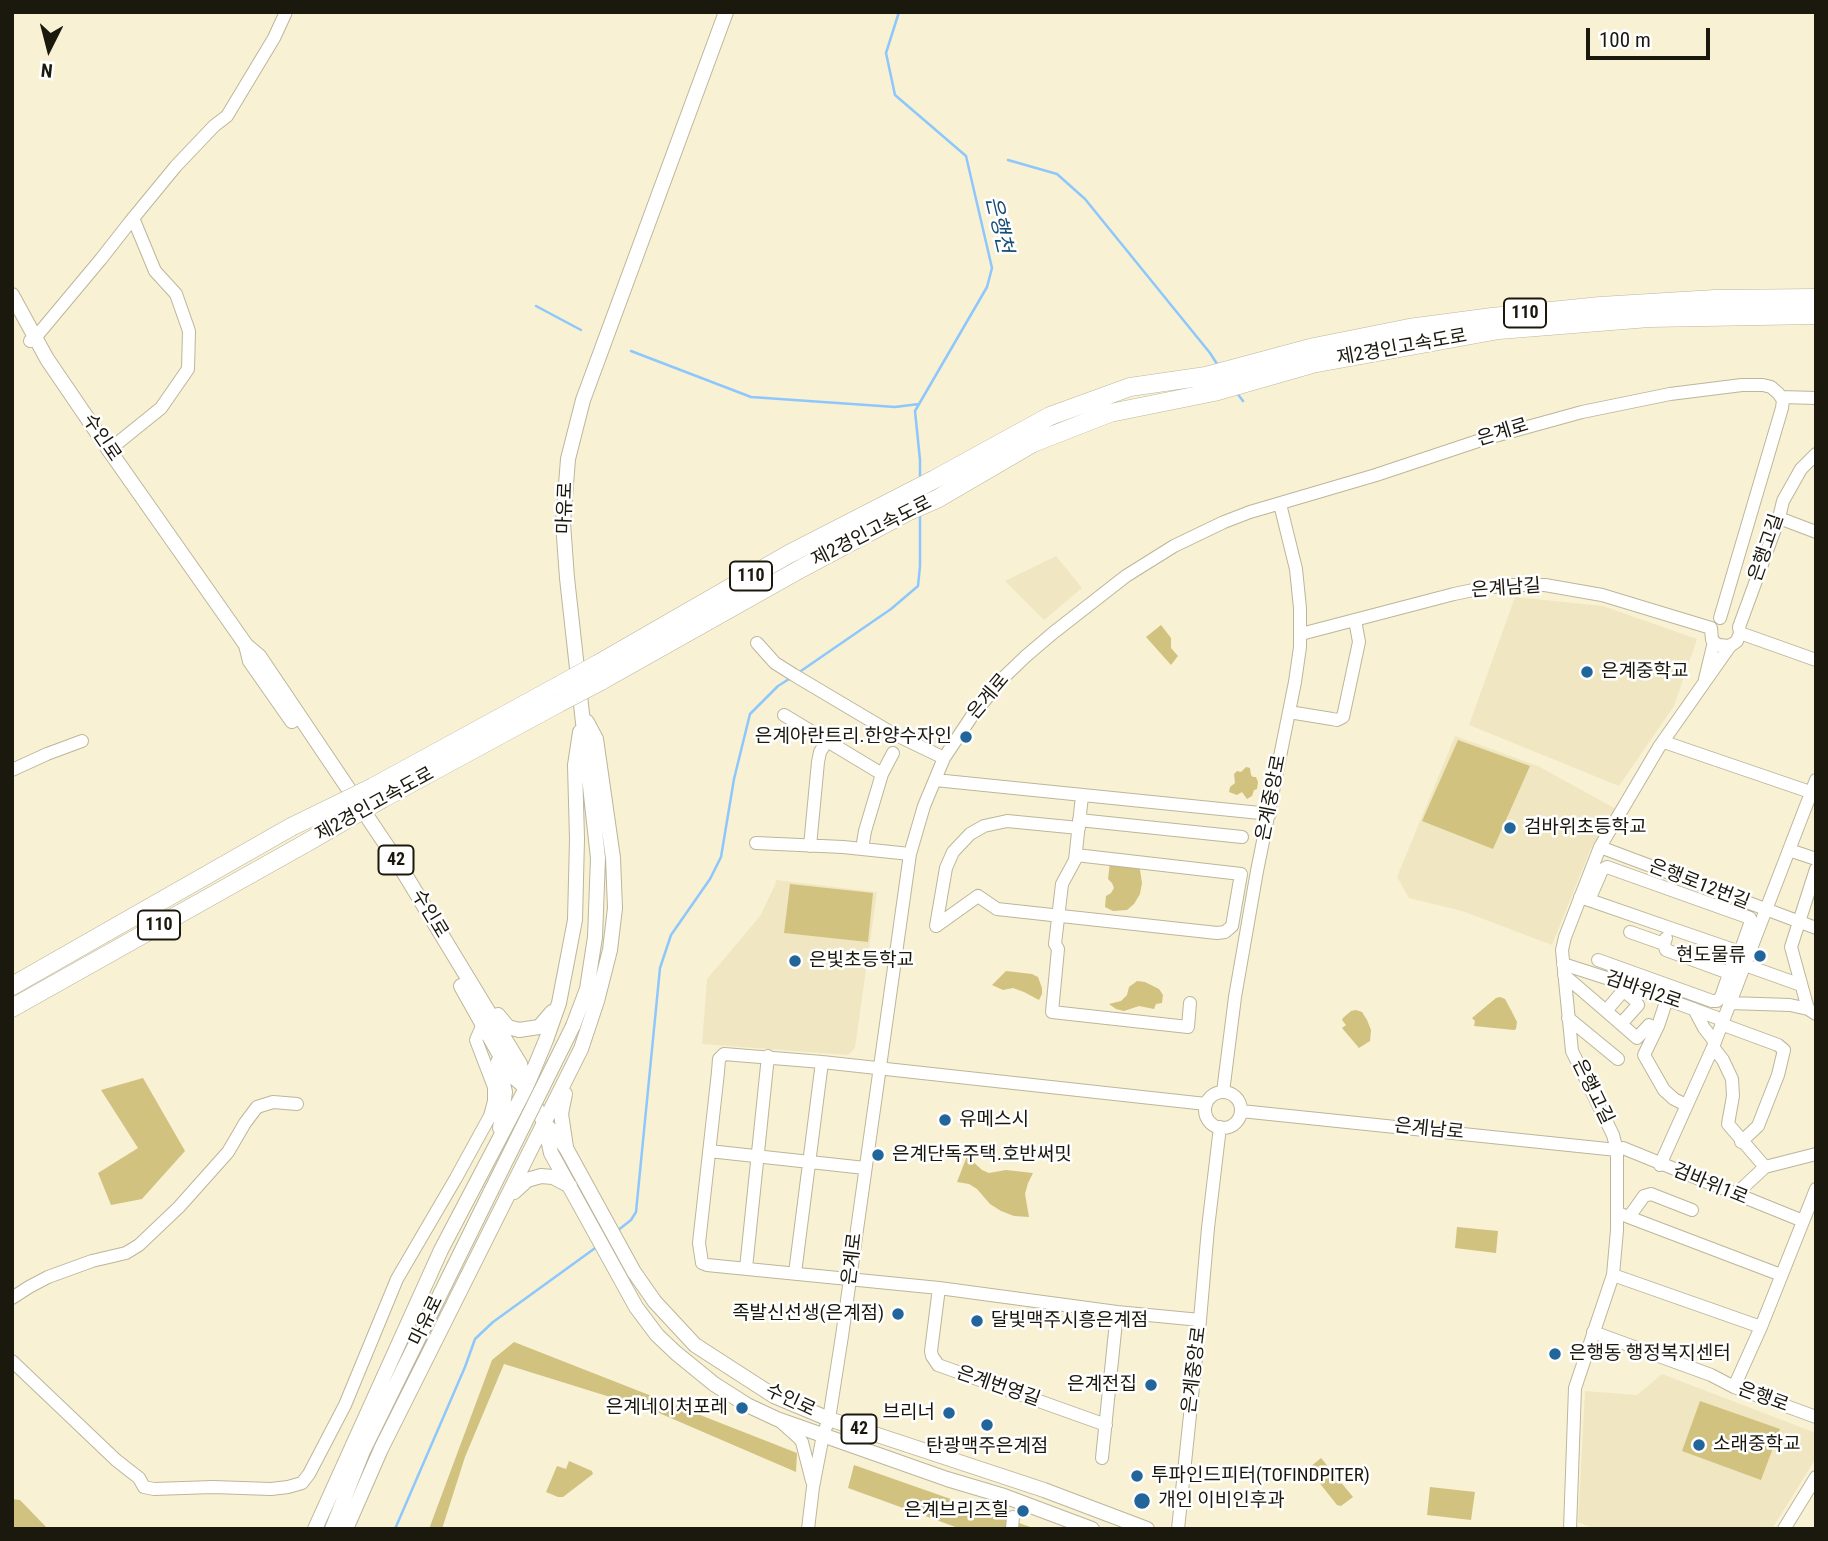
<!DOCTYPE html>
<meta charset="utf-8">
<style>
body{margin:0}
#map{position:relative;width:1828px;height:1541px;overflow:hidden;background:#f8f1d4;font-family:"Roboto Condensed",sans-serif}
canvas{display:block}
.frame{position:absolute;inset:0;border:14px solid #1b180d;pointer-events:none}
.north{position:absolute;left:14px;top:14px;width:70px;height:70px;-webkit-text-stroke:5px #fff;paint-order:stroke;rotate:186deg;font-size:19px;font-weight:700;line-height:28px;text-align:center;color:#1b180d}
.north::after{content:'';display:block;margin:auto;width:24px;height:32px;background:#1b180d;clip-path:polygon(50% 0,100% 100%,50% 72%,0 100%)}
.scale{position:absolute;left:1586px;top:28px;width:124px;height:32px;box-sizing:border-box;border:4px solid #1b180d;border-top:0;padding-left:9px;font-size:21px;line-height:24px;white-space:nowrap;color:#1b180d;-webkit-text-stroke:5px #fff;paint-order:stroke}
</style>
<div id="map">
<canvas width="1828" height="1541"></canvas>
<div class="frame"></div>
<div class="north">N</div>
<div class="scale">100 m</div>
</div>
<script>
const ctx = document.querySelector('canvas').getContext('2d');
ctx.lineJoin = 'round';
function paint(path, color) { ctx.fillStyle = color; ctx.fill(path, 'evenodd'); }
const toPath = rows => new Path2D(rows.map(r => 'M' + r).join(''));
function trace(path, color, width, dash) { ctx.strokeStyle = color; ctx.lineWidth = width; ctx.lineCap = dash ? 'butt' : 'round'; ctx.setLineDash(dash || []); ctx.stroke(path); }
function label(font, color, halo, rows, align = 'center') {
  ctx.font = font + ' "Roboto Condensed","Noto Sans KR",sans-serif'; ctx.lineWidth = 5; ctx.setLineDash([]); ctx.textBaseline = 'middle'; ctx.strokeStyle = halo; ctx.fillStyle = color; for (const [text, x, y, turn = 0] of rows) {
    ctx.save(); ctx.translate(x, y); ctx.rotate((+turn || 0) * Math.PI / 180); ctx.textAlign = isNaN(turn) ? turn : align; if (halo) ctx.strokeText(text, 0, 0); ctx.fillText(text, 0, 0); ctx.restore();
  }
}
paint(toPath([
 [1056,556,1082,588,1044,620,1005,581],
 [1515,597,1603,606,1697,639,1674,706,1619,786,1469,725],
 [1455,736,1538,766,1616,809,1591,848,1552,945,1462,911,1409,898,1397,877],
 [776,880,877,892,855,1048,848,1055,702,1044,707,979,760,916,775,885],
 [1662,1374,1816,1433,1816,1458,1772,1529,1594,1529,1578,1522,1585,1391,1637,1395]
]), '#f0e7c2');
paint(toPath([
 [1161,625,1171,638,1171,648,1178,656,1171,665,1146,637],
 [1458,740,1530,766,1493,849,1422,821],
 [1246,767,1250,768,1251,775,1253,777,1256,777,1258,782,1257,789,1254,790,1252,796,1247,799,1242,792,1237,795,1229,792,1230,787,1235,783,1234,774,1237,771,1241,772],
 [1110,862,1138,865,1140,870,1142,883,1140,894,1134,904,1127,910,1113,911,1105,907,1106,896,1111,893,1114,888,1112,883,1108,879],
 [790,884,873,893,868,942,784,933],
 [1006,971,1032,974,1038,977,1042,988,1042,994,1039,1000,1024,992,1013,988,1003,990,992,985],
 [1137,981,1145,982,1159,989,1163,995,1162,1003,1156,1004,1154,1009,1139,1006,1124,1011,1116,1009,1109,1004,1121,1001,1127,995,1129,987],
 [1500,997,1505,999,1512,1012,1517,1022,1516,1029,1514,1030,1474,1026,1475,1021,1472,1018,1496,998],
 [1351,1011,1356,1010,1362,1012,1367,1020,1371,1030,1370,1041,1359,1048,1342,1028,1346,1025,1342,1020,1343,1018],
 [143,1078,185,1151,142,1199,111,1205,98,1173,138,1148,101,1090],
 [967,1156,982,1170,989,1173,1006,1170,1033,1173,1028,1183,1025,1194,1029,1217,1014,1216,1001,1211,990,1204,977,1189,969,1184,957,1182],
 [1457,1227,1498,1231,1496,1253,1455,1248],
 [514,1342,797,1453,796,1472,652,1410,504,1364,465,1457,442,1529,429,1529,492,1360],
 [1700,1401,1780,1429,1761,1480,1682,1451],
 [1321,1458,1353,1497,1341,1506,1337,1505,1310,1471,1310,1467],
 [569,1461,592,1471,593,1474,563,1497,558,1497,546,1492,557,1466,566,1469],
 [854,1465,1036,1529,961,1529,848,1488],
 [1430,1487,1475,1492,1471,1520,1427,1515],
 [12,1499,20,1500,48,1529,12,1529]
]), '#d2c27f');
trace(toPath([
 [899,12,886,53,895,95,966,156,992,268,987,287,915,411,920,460,920,479],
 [1008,160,1057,174,1085,199,1210,353,1219,367],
 [536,306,581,330],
 [631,351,751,397,895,407,919,404],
 [1237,393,1243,401],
 [798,673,891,609,918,586,920,566,920,514],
 [617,1231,631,1220,636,1212,660,968,671,935,710,879,721,857,734,779,750,714,778,686,789,679],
 [395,1529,465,1367,475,1339,493,1322,598,1246]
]), '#8dc7fc', 2.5);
const minor = toPath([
 [30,341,35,338,101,259,130,222,176,166,214,126,227,116,274,38,286,12],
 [1781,397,1816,398],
 [109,450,161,408,188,369,189,331,176,294,155,271,133,218],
 [1779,518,1816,532],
 [1711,628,1712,640,1718,645,1730,646,1737,641,1740,633,1739,627,1779,518,1783,501,1801,469,1816,454],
 [1740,633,1816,660],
 [1301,634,1454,594,1483,588,1511,585,1545,585,1602,595,1711,628],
 [757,643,775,663,794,675,890,732,944,758],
 [1705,679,1714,642],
 [1289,712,1332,719,1337,720,1343,717,1359,642,1355,620],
 [784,715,882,774],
 [1664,742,1816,794],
 [12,770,47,754,82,741],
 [935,780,1270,814],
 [1082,796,1075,860,1062,884,1055,944,1058,949,1052,1012,1188,1027,1190,1003],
 [1079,820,1242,837],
 [756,843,843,847,910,854],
 [810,846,818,762,820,752,827,741],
 [1600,847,1816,928],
 [862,849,865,831,882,774,893,753],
 [1789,850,1816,859],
 [1816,869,1791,947,1808,1009,1816,1014],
 [1580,897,1589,900,1670,928,1740,952,1751,921,1750,918,1607,867,1602,870,1589,900],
 [936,926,978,896,997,909,1217,933,1225,932,1232,926,1241,874,1076,855],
 [936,926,946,868,953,852,970,834,984,826,1007,821,1079,828],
 [1630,932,1664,944,1666,938],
 [1664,944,1666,950,1729,973],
 [1598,960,1712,1001,1717,1001,1721,997,1737,951],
 [1563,964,1628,985,1723,1020],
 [1745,965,1801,985],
 [1564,975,1606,1011],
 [1628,985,1606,1011,1637,1038,1649,1025],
 [1667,999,1658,1026,1644,1055,1664,1090,1674,1099,1686,1105],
 [1730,1003,1790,1005,1808,1009],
 [1694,1009,1704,1028,1715,1042],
 [1568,1018,1618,1059],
 [1621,1024,1638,1005,1635,1000,1624,991],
 [1721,1024,1778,1045,1784,1050,1778,1075,1758,1126,1741,1142],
 [1713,1047,1723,1060,1732,1079,1733,1096,1728,1124,1765,1167],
 [1223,1092,1235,997,1257,871,1295,682,1300,647,1300,608,1296,569,1280,504],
 '1205 1110a18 18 0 1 1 36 0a18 18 0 1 1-36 0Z',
 [1241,1111,1617,1150,1623,1148,1803,1221],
 [709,1151,865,1168],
 [1660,1165,1713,1047,1816,780],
 [1735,1195,1765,1167,1816,1154],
 [1618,1213,1781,1275],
 [1629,1217,1644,1196,1651,1194,1692,1210],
 [746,1268,768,1056],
 [795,1273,822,1062],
 [1613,1275,1761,1327],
 [939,1288,931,1351,932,1356,938,1365,1106,1425],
 [12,1298,29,1287,48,1277,92,1261,126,1253,139,1245,179,1207,228,1152,245,1123,257,1107,273,1102,297,1104],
 [1200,1320,1117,1312,939,1288,707,1265,702,1263,699,1243,718,1072,719,1059,724,1054,822,1062,1206,1104],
 [1593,1332,1711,1375,1734,1387,1816,1417],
 [12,1361,116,1460,139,1478,144,1487,154,1489,213,1487,271,1489,288,1487,302,1483,309,1474,345,1405,397,1279,456,1178,490,1116,494,1101,494,1087,476,1040,483,1024],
 [1734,1387,1761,1327,1816,1189],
 [781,1422,799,1438,802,1442,812,1481],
 [1102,1458,1117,1312],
 [808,1529,813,1487,823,1435,829,1419,842,1336,910,854,924,806,944,758,972,716,1002,679,1026,656,1053,633,1126,576,1174,546,1224,522,1250,512,1376,475,1484,439,1582,412,1670,394,1742,385,1763,385,1771,387,1778,393,1783,400,1782,408,1720,618],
 [1012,1529,1013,1517],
 [1178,1529,1200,1320,1208,1228,1220,1127],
 [1570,1529,1575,1388,1613,1275,1617,1230,1617,1150,1613,1135,1572,1051,1562,950,1565,937,1600,847,1659,747,1730,646],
 [1784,1529,1816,1477]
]);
const major = toPath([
 [12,295,47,359,109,450,246,645,259,656,395,858,520,1064,526,1088,545,1124,560,1139,566,1148,634,1272,655,1302,695,1345,774,1396,829,1419,1044,1490,1147,1529],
 [246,645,250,661,292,721],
 [461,986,511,1075,526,1088],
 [498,1015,508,1027,519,1030,539,1027,552,1012],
 [573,1026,587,989,595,937,598,858,567,578,563,523,568,459,583,400,726,12],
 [498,1062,505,1092,500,1128],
 [565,1094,561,1114,566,1147],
 [545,1125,551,1153,636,1307,657,1335,676,1353,714,1384,747,1405,777,1419,947,1479,1004,1496,1092,1529],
 [514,1192,527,1180,541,1176,553,1177,570,1186],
 [315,1529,441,1250,526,1088,546,1040,559,1003,575,920,577,839,575,765,580,732],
 [332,1529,363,1451,491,1191],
 [346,1529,381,1449,581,1049,597,1001,610,950,615,908,613,858,596,739,587,722]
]);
const highway = toPath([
 [596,665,789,554,935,479,1050,416,1130,387,1206,376,1314,347,1409,328,1492,317,1600,306,1715,299,1816,298],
 [601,681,802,568,907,512,937,499,1033,443,1110,413,1214,392,1312,364,1499,330,1649,318,1816,315],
 [373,787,558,686],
 [382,799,559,703],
 [12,986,291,827],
 [12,1008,306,843]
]);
trace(minor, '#bcb69a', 14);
trace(major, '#bcb69a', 16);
trace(highway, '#bcb69a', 19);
trace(minor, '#fff', 12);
trace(major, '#fff', 14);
trace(highway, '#fff', 18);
const majorBridge = toPath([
 [491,1191,573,1026]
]);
const highwayBridge = toPath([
 [558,686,596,665],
 [559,703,601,681],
 [291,827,373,787],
 [306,843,382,799]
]);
trace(majorBridge, '#bcb69a', 16, []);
trace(highwayBridge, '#bcb69a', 19, []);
trace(majorBridge, '#fff', 14);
trace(highwayBridge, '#fff', 18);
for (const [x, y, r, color] of [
 [1587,672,7,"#21659a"],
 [966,737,7,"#21659a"],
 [1510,828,7,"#21659a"],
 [1760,956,7,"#21659a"],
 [795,961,7,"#21659a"],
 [945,1120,7,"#21659a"],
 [878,1155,7,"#21659a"],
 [898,1314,7,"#21659a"],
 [977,1321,7,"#21659a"],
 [1555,1354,7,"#21659a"],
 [1151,1385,7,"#21659a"],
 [742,1408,7,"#21659a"],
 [949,1413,7,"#21659a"],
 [987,1425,7,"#21659a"],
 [1699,1445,7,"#21659a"],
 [1137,1476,7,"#21659a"],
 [1142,1501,9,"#21659a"],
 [1023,1511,7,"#21659a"]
]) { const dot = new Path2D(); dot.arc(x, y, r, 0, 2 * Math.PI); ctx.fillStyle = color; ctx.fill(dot); trace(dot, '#fff', 2.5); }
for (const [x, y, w] of [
 [1525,313,42],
 [751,576,42],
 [396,860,35],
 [159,925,42],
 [859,1429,35]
]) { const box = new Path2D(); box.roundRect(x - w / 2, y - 14.5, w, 29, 5); ctx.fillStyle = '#fff'; ctx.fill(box); trace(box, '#1b180d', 2); }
label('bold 18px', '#1b180d', null, [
 ["110",1525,313],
 ["110",751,576],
 ["42",396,860],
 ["110",159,925],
 ["42",859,1429]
]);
label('19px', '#1b180d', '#fff', [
 ["제2경인고속도로",1402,348,-10],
 ["은계로",1503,433,-17],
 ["수인로",101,438,56],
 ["마유로",566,508,-88],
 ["제2경인고속도로",872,532,-27],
 ["은행고길",1767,548,-71],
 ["은계남길",1506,589,-4],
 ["은계로",989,697,-50],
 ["은계중앙로",1272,798,-79],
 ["제2경인고속도로",375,805,-29],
 ["은행로12번길",1699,885,21],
 ["수인로",429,914,59],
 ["검바위2로",1643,991,19],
 ["은행고길",1592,1092,64],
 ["은계남로",1429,1130,6],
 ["검바위1로",1710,1185,22],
 ["은계로",853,1259,-83],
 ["마유로",427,1321,-64],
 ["은계중앙로",1195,1370,-83],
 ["은계번영길",998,1387,19],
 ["은행로",1763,1398,20],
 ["수인로",790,1401,25]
]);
label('19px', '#1b180d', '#fff', [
 ["은계중학교",1601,672],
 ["은계아란트리.한양수자인",952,737,"right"],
 ["검바위초등학교",1524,828],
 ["현도물류",1746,956,"right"],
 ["은빛초등학교",809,961],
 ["유메스시",959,1120],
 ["은계단독주택.호반써밋",892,1155],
 ["족발신선생(은계점)",884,1314,"right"],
 ["달빛맥주시흥은계점",991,1321],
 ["은행동 행정복지센터",1569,1354],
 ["은계전집",1137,1385,"right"],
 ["은계네이처포레",728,1408,"right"],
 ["브리너",935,1413,"right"],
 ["소래중학교",1713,1445],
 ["탄광맥주은계점",987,1447,"center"],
 ["투파인드피터(TOFINDPITER)",1151,1476],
 ["개인 이비인후과",1158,1501],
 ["은계브리즈힐",1009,1511,"right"]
], 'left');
label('italic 21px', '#164d77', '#fff', [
 ["은행천",998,225,77]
]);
</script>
